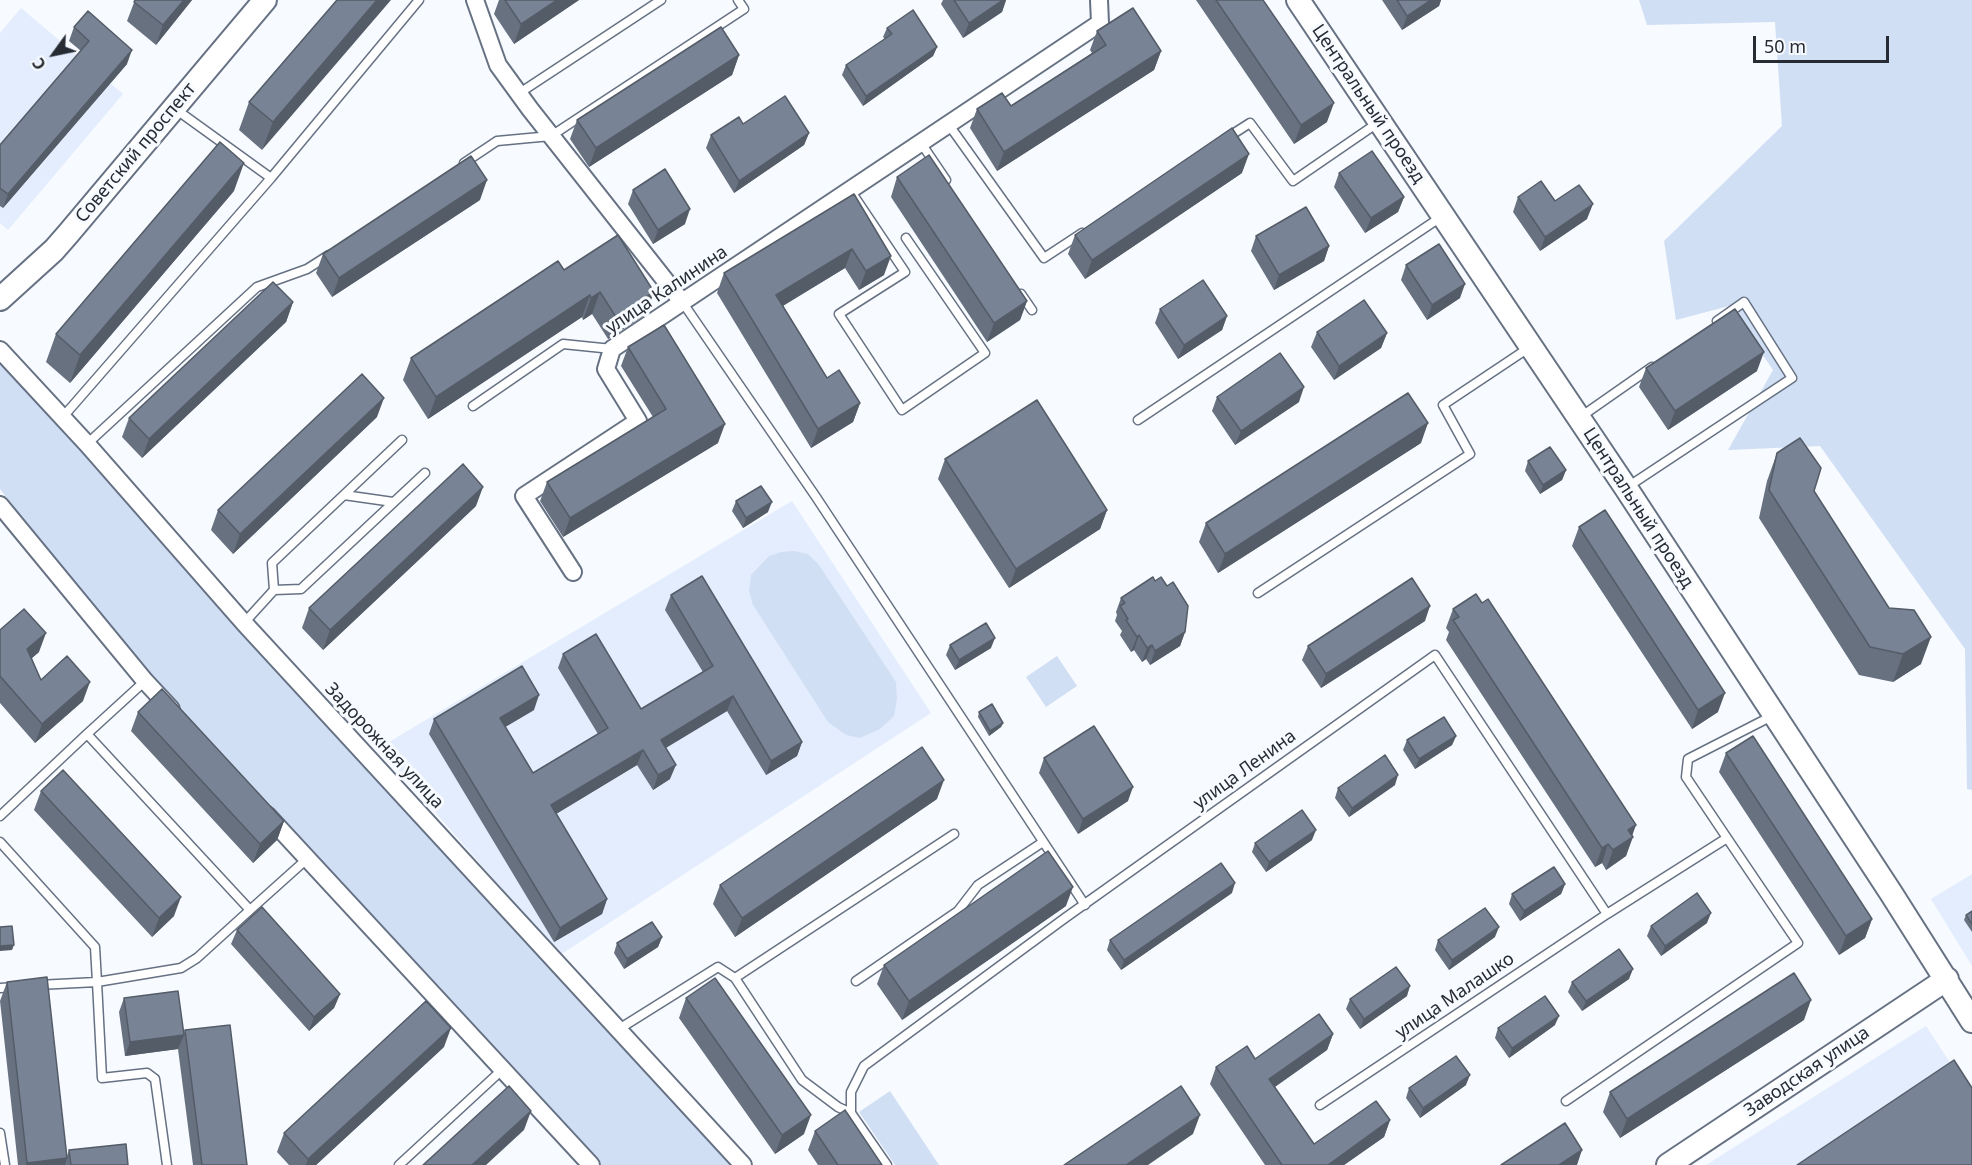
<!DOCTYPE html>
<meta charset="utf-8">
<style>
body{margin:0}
#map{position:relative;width:1972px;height:1165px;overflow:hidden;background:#f7fafe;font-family:"Noto Sans",sans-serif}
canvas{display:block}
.north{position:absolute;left:24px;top:24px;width:60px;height:60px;-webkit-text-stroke:4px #f7fafe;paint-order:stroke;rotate:237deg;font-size:16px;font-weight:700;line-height:24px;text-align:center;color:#272b33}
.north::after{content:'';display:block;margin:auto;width:21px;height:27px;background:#272b33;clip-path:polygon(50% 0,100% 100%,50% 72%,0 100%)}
.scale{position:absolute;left:1753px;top:36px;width:136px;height:27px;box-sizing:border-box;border:3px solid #272b33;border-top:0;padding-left:8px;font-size:18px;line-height:21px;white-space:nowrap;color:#272b33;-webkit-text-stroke:4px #f7fafe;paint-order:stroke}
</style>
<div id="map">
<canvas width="1972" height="1165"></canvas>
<div class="north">С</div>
<div class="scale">50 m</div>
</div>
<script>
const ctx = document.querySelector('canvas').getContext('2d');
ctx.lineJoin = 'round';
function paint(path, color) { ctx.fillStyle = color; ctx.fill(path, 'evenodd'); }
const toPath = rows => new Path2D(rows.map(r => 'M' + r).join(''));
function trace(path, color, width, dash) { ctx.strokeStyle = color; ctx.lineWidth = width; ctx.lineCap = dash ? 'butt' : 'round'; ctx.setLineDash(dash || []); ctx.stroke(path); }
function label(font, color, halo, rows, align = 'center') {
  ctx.font = font + ' "Noto Sans",sans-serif'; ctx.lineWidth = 6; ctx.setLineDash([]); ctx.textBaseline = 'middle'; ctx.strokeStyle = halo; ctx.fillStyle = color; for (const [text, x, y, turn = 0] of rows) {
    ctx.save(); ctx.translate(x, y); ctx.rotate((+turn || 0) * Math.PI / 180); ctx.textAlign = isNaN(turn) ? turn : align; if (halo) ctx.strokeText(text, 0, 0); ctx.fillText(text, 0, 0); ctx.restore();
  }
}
paint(toPath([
 [21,8,123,94,8,230,0,223,0,33],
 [792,501,931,713,560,955,379,748],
 [1972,874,1972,966,1931,899],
 [1926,1026,1972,1096,1972,1165,1706,1165]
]), '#e3edfd');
paint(toPath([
 [1639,0,1972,0,1972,790,1967,789,1965,649,1820,446,1728,450,1773,370,1729,306,1676,320,1664,241,1782,126,1775,22,1647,25],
 [0,361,743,1165,590,1165,145,681,0,489],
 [794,551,808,554,819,565,896,682,897,699,894,716,880,729,860,738,846,735,828,722,753,605,749,591,751,575,769,556,781,552],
 [1057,656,1077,686,1046,707,1026,677],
 [890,1091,939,1165,895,1165,859,1112]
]), '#d1dff5');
const lane = toPath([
 [518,94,661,0],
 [174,108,271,178],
 [949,125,1044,258,1082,233],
 [1225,139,1250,123,1293,181,1379,122],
 [921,143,946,180],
 [464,163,497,141,551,136,744,9,738,0],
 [854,196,905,272,839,314,902,410,985,353,906,238],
 [1021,294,1032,310],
 [683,303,816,497,1085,905],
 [473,406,563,344,612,349],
 [62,418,271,178,419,0],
 [1579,418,1652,367],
 [1138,420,1441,217],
 [87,444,257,287,307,269,329,255],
 [1626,488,1792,378,1744,302,1717,321],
 [344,495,393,502],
 [274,590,301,589,425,473],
 [1258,593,1470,454,1443,405,1530,347],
 [244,623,274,590,272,563,402,440],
 [145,681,87,734,250,910,308,858],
 [0,816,87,734],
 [0,842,95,947,97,982,38,985],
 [735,978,802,1080,838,1107,851,1113,887,1165],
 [856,981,958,911,978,885,1043,842],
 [0,988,16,987],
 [619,1029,718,967,735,978,954,834],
 [1566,1101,1798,943,1727,838],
 [1320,1105,1607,914,1727,838,1686,777,1688,759,1772,716],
 [851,1113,851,1092,864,1066,1065,918,1435,655,1607,914],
 [0,1133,5,1165],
 [167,1165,155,1079,147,1073,102,1078,97,982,181,968,197,958,250,910],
 [399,1165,503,1069]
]);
const street = toPath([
 [475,0,498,65,530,109,683,303],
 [0,350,87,444,244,623,743,1165],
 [0,505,145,681,171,709],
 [573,572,524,496,638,421,606,369,612,349,1100,23,1099,0],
 [267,815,591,1165]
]);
const secondary = toPath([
 [1298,0,1626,488,1891,893,1972,1021],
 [0,299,54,250,68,234,265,0],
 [1668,1165,1947,979]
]);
trace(lane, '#667183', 11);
trace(street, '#667183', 20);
trace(secondary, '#667183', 26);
trace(lane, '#fff', 8);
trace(street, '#fff', 16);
trace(secondary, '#fff', 22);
paint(toPath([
 [135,0,192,0,156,45,127,21],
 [337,0,262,150,239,130,249,102],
 [499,0,579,0,514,44,494,14],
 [943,0,1006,0,1002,12,963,38,941,4],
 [1196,0,1263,0,1327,122,1294,144],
 [1382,0,1441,0,1439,6,1402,30],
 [74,27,127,64,3,208,0,206,0,145,81,51,69,41],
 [887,28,937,47,933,56,863,106,842,75,846,65,885,39,883,37],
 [1097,31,1161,51,1154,70,997,171,970,128,977,109,1011,106,1092,53,1090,50],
 [739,55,732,75,589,167,570,139,577,120],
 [743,124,809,133,804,145,734,193,706,148,711,135],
 [1242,173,1085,279,1068,254,1075,235],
 [1339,173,1404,197,1398,212,1365,233,1334,187],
 [897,177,1027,301,1020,320,987,342,891,197],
 [633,190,685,224,653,244,628,204],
 [234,191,70,383,46,362,56,334],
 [854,194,884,275,859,290,845,268,783,306,827,378,860,403,853,422,811,448,717,293,724,273],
 [1518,197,1555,201,1587,219,1540,251,1513,212],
 [480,200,332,297,316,273,323,254],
 [1256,236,1329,246,1324,261,1274,290,1251,251],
 [1406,265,1460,298,1427,320,1401,280],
 [564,270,646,314,608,339,592,314,583,320,582,317,428,419,403,380,411,358],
 [293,302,286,322,142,458,122,437,129,418],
 [1160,309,1227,316,1222,330,1178,359,1155,323],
 [1317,332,1387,333,1381,348,1334,380,1311,347],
 [628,347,718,443,563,537,540,501,547,482,653,417,621,366],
 [1646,368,1757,371,1668,430,1639,387],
 [1217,397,1299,402,1235,445,1212,411],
 [377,417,233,554,211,530,218,510],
 [1421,443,1218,573,1199,542,1206,523],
 [1777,453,1814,491,1889,608,1921,664,1893,682,1859,675,1759,518,1767,481],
 [945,459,1107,510,1100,529,1009,588,938,479],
 [1528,461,1566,470,1562,480,1540,494,1525,471],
 [736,501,768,512,743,528,732,511],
 [476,506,323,650,302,628,309,608],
 [1579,527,1718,712,1692,729,1572,546],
 [671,595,802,742,797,756,766,775,727,711,666,748,670,779,653,790,637,765,556,814,607,899,602,914,554,942,429,734,434,719,534,710,505,727,533,773,598,734,558,668,563,654,641,709,703,672,665,610],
 [1121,598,1185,632,1180,646,1150,665,1146,659,1142,662,1134,650,1131,652,1120,635,1122,631,1115,621,1117,615,1116,612],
 [1453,609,1632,836,1626,856,1606,870,1602,863,1595,867,1446,640,1449,632,1446,628],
 [1425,621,1321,688,1302,660,1308,646],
 [0,630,39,652,32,658,41,680,83,701,35,743,0,703],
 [950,645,991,648,955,670,946,655],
 [138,712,284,821,277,840,253,863,131,731],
 [979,712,1003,723,1001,727,989,736,978,717],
 [1456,736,1452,745,1415,769,1403,750,1407,740],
 [1726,753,1872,919,1865,938,1839,955,1719,772],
 [1044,758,1128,801,1078,834,1039,773],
 [1395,785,1349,817,1335,798,1338,788],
 [41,791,174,916,152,937,34,810],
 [937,799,735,937,713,904,720,885],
 [1312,840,1266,872,1252,852,1255,843],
 [1565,884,1561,894,1520,921,1509,904,1512,894],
 [1232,893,1121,970,1107,950,1110,940],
 [1066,906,902,1020,877,984,884,965],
 [1972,911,1972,932,1964,920,1966,915],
 [1707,923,1661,956,1647,936,1651,926],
 [237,930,340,994,334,1008,309,1031,231,944],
 [662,937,658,947,624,969,614,953,617,943],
 [1495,937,1449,970,1435,950,1438,940],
 [1629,979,1582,1011,1568,992,1572,982],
 [7,982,67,1156,69,1150,128,1165,18,1165,0,1001],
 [1407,996,1360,1029,1346,1009,1350,999],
 [124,998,184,1035,185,1030,247,1165,193,1165,178,1049,125,1056,119,1012],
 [686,998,804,1134,775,1154,679,1018],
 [1804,1020,1620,1138,1603,1112,1610,1092],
 [1555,1025,1509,1058,1495,1038,1498,1028],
 [1333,1034,1327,1050,1275,1087,1314,1144,1390,1120,1384,1137,1344,1165,1265,1165,1210,1084,1216,1067,1255,1059],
 [444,1047,316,1165,289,1165,277,1152,284,1133],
 [1466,1085,1420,1118,1406,1098,1409,1088],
 [815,1131,882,1165,818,1165,808,1150]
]), '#677180');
paint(toPath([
 [184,0,192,0,156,45,163,25],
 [377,0,391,0,262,150,273,122],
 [557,0,579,0,514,44,521,24],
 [1003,0,1006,0,1002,12,963,38,969,23],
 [1431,0,1441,0,1439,6,1402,30,1407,16],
 [937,47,933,56,863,106,866,96],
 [132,50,127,64,3,208,8,194],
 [1161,51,1154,70,997,171,1004,152],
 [739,55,732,75,589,167,596,148],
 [1334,103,1327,122,1294,144,1301,125],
 [809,133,804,145,734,193,739,181],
 [1249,154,1242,173,1085,279,1092,260],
 [244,163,234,191,70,383,80,355],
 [487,180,480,200,332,297,339,278],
 [1404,197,1398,212,1365,233,1371,218],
 [1593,204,1587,219,1540,251,1545,237],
 [690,209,685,224,653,244,658,230],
 [1329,246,1324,261,1274,290,1279,275],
 [852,249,845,268,769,314,776,295],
 [891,256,884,275,859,290,866,271],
 [1465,284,1460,298,1427,320,1432,305],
 [600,292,592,314,583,320,591,298],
 [654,292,646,314,608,339,616,317],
 [590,295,582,317,428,419,436,397],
 [1027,301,1020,320,987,342,994,323],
 [293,302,286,322,142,458,149,439],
 [1227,316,1222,330,1178,359,1184,345],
 [1387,333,1381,348,1334,380,1339,366],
 [1764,352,1757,371,1668,430,1675,411],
 [1304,387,1299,402,1235,445,1241,431],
 [384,398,377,417,233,554,240,534],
 [860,403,853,422,811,448,818,429],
 [1428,423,1421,443,1218,573,1225,554],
 [725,424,718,443,563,537,570,518],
 [1566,470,1562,480,1540,494,1543,485],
 [483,487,476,506,323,650,330,630],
 [772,502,768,512,743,528,746,518],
 [1107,510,1100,529,1009,588,1016,569],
 [1430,606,1425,621,1321,688,1326,674],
 [1185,632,1180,646,1150,665,1155,651],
 [46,633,39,652,20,668,27,649],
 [1139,635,1134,650,1131,652,1137,637],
 [1931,637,1921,664,1893,682,1903,654],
 [995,638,991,648,955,670,959,660],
 [1152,645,1146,659,1142,662,1147,648],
 [90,682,83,701,35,743,42,724],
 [1725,693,1718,712,1692,729,1698,710],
 [539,695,534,710,495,733,500,718],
 [733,696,727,711,655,754,661,740],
 [1003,723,1001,727,989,736,990,731],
 [1456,736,1452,745,1415,769,1419,759],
 [802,742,797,756,766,775,771,761],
 [643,750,637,765,546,820,551,805],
 [676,765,670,779,653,790,658,775],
 [1398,775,1395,785,1349,817,1352,808],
 [944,780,937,799,735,937,742,918],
 [1133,787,1128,801,1078,834,1083,819],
 [284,821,277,840,253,863,260,844],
 [1636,825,1631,839,1633,837,1626,856,1606,870,1613,850,1628,830],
 [1316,830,1312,840,1266,872,1269,862],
 [1608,844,1602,863,1595,867,1602,848],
 [1235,883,1232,893,1121,970,1124,960],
 [1565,884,1561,894,1520,921,1524,911],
 [1073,887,1066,906,902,1020,909,1001],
 [181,897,174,916,152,937,159,918],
 [607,899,602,914,554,942,560,928],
 [1711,913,1707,923,1661,956,1665,946],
 [1872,919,1865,938,1839,955,1846,936],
 [1499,927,1495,937,1449,970,1452,960],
 [662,937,658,947,624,969,627,959],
 [14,945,12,950,0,951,0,946],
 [1633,969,1629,979,1582,1011,1586,1001],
 [1410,986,1407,996,1360,1029,1364,1019],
 [340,994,334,1008,309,1031,314,1017],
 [1811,1000,1804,1020,1620,1138,1627,1119],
 [1559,1016,1555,1025,1509,1058,1512,1048],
 [451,1028,444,1047,316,1165,306,1165,308,1159],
 [1333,1034,1327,1050,1263,1095,1269,1079],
 [184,1035,178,1049,125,1056,130,1042],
 [1470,1075,1466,1085,1420,1118,1423,1108],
 [531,1111,524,1130,486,1165,472,1165],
 [811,1115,804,1134,775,1154,782,1135],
 [1200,1115,1193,1134,1148,1165,1126,1165],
 [1390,1120,1384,1137,1344,1165,1327,1165],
 [1582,1150,1577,1165,1559,1165],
 [67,1158,65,1165,26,1165,27,1163]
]), '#545c68');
const building = toPath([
 [135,0,184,0,163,25,134,2,135,0],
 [337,0,377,0,273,122,249,102,337,0],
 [505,0,557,0,521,24,505,0],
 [954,0,1003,0,969,23,954,0],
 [1216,0,1263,0,1334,103,1301,125,1216,0],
 [1397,0,1431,0,1407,16,1397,0],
 [1133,8,1161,51,1004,152,977,109,1002,93,1011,106,1106,45,1097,31,1133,8],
 [913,10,937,47,866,96,846,65,892,34,887,28,913,10],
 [88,11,132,50,8,194,0,188,0,145,89,41,74,27,88,11],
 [721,27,739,55,596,148,577,120,721,27],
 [785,96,809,133,739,181,711,135,739,117,743,124,785,96],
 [1232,128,1249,154,1092,260,1075,235,1232,128],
 [220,142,244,163,80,355,56,334,220,142],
 [1372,151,1404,197,1371,218,1339,173,1372,151],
 [929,155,1027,301,994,323,897,177,929,155],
 [471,156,487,180,339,278,323,254,471,156],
 [665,169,690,209,658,230,633,190,665,169],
 [1541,181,1555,201,1579,185,1593,204,1545,237,1518,197,1541,181],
 [854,194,891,256,866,271,852,249,776,295,827,378,839,370,860,403,818,429,724,273,854,194],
 [1306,207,1329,246,1279,275,1256,236,1306,207],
 [618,235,654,292,616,317,600,292,591,298,590,295,436,397,411,358,558,261,564,270,618,235],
 [1439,244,1465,284,1432,305,1406,265,1439,244],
 [1203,280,1227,316,1184,345,1160,309,1203,280],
 [273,282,293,302,149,439,129,418,273,282],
 [1364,300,1387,333,1339,366,1317,332,1364,300],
 [1735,309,1764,352,1675,411,1646,368,1735,309],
 [664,325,725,424,570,518,547,482,666,409,628,347,664,325],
 [1280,353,1304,387,1241,431,1217,397,1280,353],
 [362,374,384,398,240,534,218,510,362,374],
 [1408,393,1428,423,1225,554,1206,523,1408,393],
 [1037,400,1107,510,1016,569,945,459,1037,400],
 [1800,438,1821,468,1814,491,1889,608,1914,610,1931,637,1903,654,1870,647,1769,490,1777,453,1800,438],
 [1550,447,1566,470,1543,485,1528,461,1550,447],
 [463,464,483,487,330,630,309,608,463,464],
 [761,486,772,502,746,518,736,501,761,486],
 [1605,510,1725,693,1698,710,1579,527,1605,510],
 [702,576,802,742,771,761,733,696,661,740,676,765,658,775,643,750,551,805,607,899,560,928,434,719,522,666,539,695,500,718,533,773,608,728,563,654,596,634,641,709,713,666,671,595,702,576],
 [1153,577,1155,581,1161,577,1167,586,1173,582,1188,606,1185,632,1155,651,1152,645,1147,648,1139,635,1137,637,1126,620,1128,619,1120,606,1125,603,1121,598,1153,577],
 [1412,578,1430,606,1326,674,1308,646,1412,578],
 [1476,594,1482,603,1488,599,1636,825,1628,830,1633,837,1613,850,1608,844,1602,848,1453,620,1459,617,1453,609,1476,594],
 [24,609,46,633,27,649,41,680,67,656,90,682,42,724,0,676,0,630,24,609],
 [986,623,995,638,959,660,950,645,986,623],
 [162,689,284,821,260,844,138,712,162,689],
 [992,704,1003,723,990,731,979,712,992,704],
 [1444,717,1456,736,1419,759,1407,740,1444,717],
 [1094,726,1133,787,1083,819,1044,758,1094,726],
 [1753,736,1872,919,1846,936,1726,753,1753,736],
 [922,747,944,780,742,918,720,885,922,747],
 [1385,755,1398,775,1352,808,1338,788,1385,755],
 [63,770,181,897,159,918,41,791,63,770],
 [1302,810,1316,830,1269,862,1255,843,1302,810],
 [1048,851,1073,887,909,1001,884,965,1048,851],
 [1221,863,1235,883,1124,960,1110,940,1221,863],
 [1554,867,1565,884,1524,911,1512,894,1554,867],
 [1697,893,1711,913,1665,946,1651,926,1697,893],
 [262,907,340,994,314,1017,237,930,262,907],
 [1485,908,1499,927,1452,960,1438,940,1485,908],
 [1972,911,1972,924,1966,915,1972,911],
 [652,922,662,937,627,959,617,943,652,922],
 [12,926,14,945,0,946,0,927,12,926],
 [1619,949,1633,969,1586,1001,1572,982,1619,949],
 [1396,967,1410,986,1364,1019,1350,999,1396,967],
 [1794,973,1811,1000,1627,1119,1610,1092,1794,973],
 [47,977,67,1158,27,1163,7,982,47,977],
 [715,978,811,1115,782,1135,686,998,715,978],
 [178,991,184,1035,130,1042,124,998,178,991],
 [1545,996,1559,1016,1512,1048,1498,1028,1545,996],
 [426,1001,451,1028,308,1159,284,1133,426,1001],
 [1319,1014,1333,1034,1269,1079,1314,1144,1376,1101,1390,1120,1328,1165,1282,1165,1216,1067,1247,1046,1255,1059,1319,1014],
 [230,1025,247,1165,202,1165,185,1030,230,1025],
 [1456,1056,1470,1075,1423,1108,1409,1088,1456,1056],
 [1954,1060,1972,1088,1972,1165,1797,1165,1954,1060],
 [509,1086,531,1111,472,1165,423,1165,509,1086],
 [1181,1086,1200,1115,1126,1165,1064,1165,1181,1086],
 [845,1110,882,1165,838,1165,815,1131,845,1110],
 [1565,1123,1582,1150,1559,1165,1501,1165,1565,1123],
 [126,1144,128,1165,71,1165,69,1150,126,1144]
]);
paint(building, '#788395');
trace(building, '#545c68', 1.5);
label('18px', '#272b33', '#f7fafe', [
 ["Центральный проезд",1368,104,56],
 ["Советский проспект",136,153,-50],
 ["улица Калинина",667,290,-34],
 ["Центральный проезд",1638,508,57],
 ["Задорожная улица",384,746,47],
 ["улица Ленина",1245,770,-36],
 ["улица Малашко",1455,996,-34],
 ["Заводская улица",1807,1072,-34]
]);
</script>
